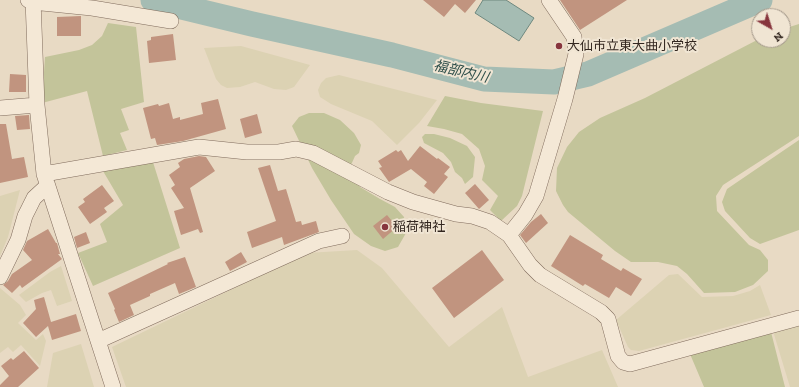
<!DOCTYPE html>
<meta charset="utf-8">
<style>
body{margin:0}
#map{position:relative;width:799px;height:387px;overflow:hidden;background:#e8dac4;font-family:"Zilla Slab",serif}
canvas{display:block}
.north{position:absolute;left:751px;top:8px;width:40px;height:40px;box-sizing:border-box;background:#f0e5d3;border:1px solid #a4998b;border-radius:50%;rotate:141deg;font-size:11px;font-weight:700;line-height:16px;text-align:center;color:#32261f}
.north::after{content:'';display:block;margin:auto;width:14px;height:18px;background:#87353d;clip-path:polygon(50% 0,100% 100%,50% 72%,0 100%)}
</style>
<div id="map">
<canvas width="799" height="387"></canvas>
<div class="north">N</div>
</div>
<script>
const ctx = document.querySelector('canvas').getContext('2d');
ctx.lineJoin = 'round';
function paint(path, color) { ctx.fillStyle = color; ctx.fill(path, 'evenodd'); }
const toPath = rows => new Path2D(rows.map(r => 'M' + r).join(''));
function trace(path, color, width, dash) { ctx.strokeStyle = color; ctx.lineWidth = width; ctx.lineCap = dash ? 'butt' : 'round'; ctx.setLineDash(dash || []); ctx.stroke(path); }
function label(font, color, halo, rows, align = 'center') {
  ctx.font = font + ' "Zilla Slab","Noto Sans JP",serif'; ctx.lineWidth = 4; ctx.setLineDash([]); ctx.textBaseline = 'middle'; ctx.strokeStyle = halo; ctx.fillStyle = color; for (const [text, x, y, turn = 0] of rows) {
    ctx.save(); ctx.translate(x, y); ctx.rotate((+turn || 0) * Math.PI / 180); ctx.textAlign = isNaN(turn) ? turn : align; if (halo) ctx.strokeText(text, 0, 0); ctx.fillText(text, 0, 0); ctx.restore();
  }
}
paint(toPath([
 [241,46,310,65,294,87,286,90,274,89,255,82,240,87,227,88,221,85,216,79,204,48],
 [339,75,437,100,419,123,397,145,372,121,331,104,320,97,318,90,321,83,326,78],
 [20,190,8,237,0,256,0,196],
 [357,250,382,268,449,347,502,307,528,377,602,350,618,387,126,387,112,347,307,253],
 [61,266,72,301,57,306,51,290,42,293,26,302,19,295,50,272],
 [678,274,702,297,733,296,750,291,760,285,771,315,639,351,631,350,628,347,616,320,669,275],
 [0,288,20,305,26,315,18,323,36,340,43,334,46,341,40,366,21,345,13,352,8,347,0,353],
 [799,325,799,387,790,387,773,331],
 [81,344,94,387,47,387,53,353]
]), '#dcd2b3');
paint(toPath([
 [108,23,136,27,144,102,121,109,129,130,120,133,127,150,103,156,87,91,42,103,45,57,79,50,92,45,102,36],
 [799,24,799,136,723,185,716,196,717,211,749,245,760,250,768,260,768,271,753,285,735,292,704,293,687,274,677,266,658,262,631,262,615,251,568,212,563,205,556,191,557,168,567,147,579,132,600,118,645,98,759,39,783,40,783,29],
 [445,96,481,103,543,111,522,196,517,206,501,221,490,210,498,196,482,180,485,166,479,149,462,134,444,129,427,126],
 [309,113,324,113,340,120,354,133,361,145,359,153,355,156,351,165,360,187,380,199,395,207,404,217,406,233,398,247,385,251,371,246,354,234,331,200,312,168,292,126,299,117],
 [425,134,434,134,450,138,467,146,475,157,473,177,465,184,462,178,455,172,451,162,443,153,424,143,422,137],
 [799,140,799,230,760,244,750,238,725,211,722,202,727,189],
 [152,159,180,248,93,286,78,253,107,242,100,224,123,205,103,171],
 [771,332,785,387,704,387,690,354]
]), '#c3c49a');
const water = toPath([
 [483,0,506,0,534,18,519,41,475,13,483,0]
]);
paint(water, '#a5bcb3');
trace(water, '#6e887f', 1);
trace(toPath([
 [153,0,252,24,392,55,484,79,554,82,588,74,760,0]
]), '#a5bcb3', 25);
paint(toPath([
 [423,0,476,0,465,13,455,4,444,17],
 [560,0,627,0,580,30],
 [81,16,81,36,57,36,57,17],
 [173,34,176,60,149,63,147,41,151,40,151,37],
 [10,74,26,75,26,92,9,92],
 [218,99,226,129,183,141,157,145,155,138,151,139,143,108,158,104,159,106,169,103,173,119,180,117,180,120,203,114,201,103],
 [257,114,262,133,245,138,240,119],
 [29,115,30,129,17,130,15,116],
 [0,124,6,124,12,159,24,157,28,177,0,183],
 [420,146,437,159,438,158,450,167,444,174,448,177,434,194,424,186,427,182,411,169,389,182,379,168,382,167,378,161,396,150,398,152,401,150,408,161],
 [199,156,206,157,215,171,190,188,203,232,200,233,198,229,181,235,174,211,184,208,171,188,175,185,169,175,180,167,178,163,184,159],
 [270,165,278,191,286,189,296,222,301,221,302,225,316,221,319,232,284,245,282,237,252,248,247,232,276,221,258,168],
 [475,184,489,200,479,209,465,193],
 [102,185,114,201,104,208,107,212,90,224,78,207,85,202,83,199],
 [541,214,548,223,526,243,520,235,531,222],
 [387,215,397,227,383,239,373,226],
 [48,229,56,243,57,243,60,254,58,254,62,259,22,288,20,285,12,293,3,285,8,281,12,274,32,260,23,250,27,241],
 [86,232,90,243,77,248,74,237],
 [570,235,603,255,601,259,621,271,623,268,642,279,631,296,616,287,609,298,585,284,583,286,551,266],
 [482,250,504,280,454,318,432,288],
 [241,252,247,262,230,271,225,262],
 [185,257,196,287,179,294,175,283,150,294,150,296,130,305,134,315,119,322,114,310,115,309,108,293,168,264,167,263],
 [44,297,51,322,76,314,81,331,52,340,48,326,36,337,23,323,36,309,34,300],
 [24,351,39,368,18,387,0,387,0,385,9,376,1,366,11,358,13,360]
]), '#c1947f');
const street = toPath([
 [28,0,32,2,92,8,171,21],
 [33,0,37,105,44,174,113,387],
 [0,108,37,105],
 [44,174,199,147,247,152,279,152,296,149,313,153,388,192,413,202,456,214,472,216,490,222,509,235,530,265,540,275,601,312,608,319,618,356,623,362,630,364,799,318],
 [509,235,525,215,536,196,565,99,576,54,574,37,549,0],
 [0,277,18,240,25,216,34,198,47,186],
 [98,341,319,241,342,236]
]);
trace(street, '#806c5d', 16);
trace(street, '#f4e8d6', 15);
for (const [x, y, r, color] of [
 [559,46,4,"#87353d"],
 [385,227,4,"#87353d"]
]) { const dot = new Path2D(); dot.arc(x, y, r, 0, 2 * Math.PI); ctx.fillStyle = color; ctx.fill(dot); trace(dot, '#f0e5d3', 1.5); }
label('13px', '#32261f', '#f0e5d3', [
 ["大仙市立東大曲小学校",567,46],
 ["稲荷神社",393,227]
], 'left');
label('italic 14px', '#30504b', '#f0e5d3', [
 ["福部内川",461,72,13]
]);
</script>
